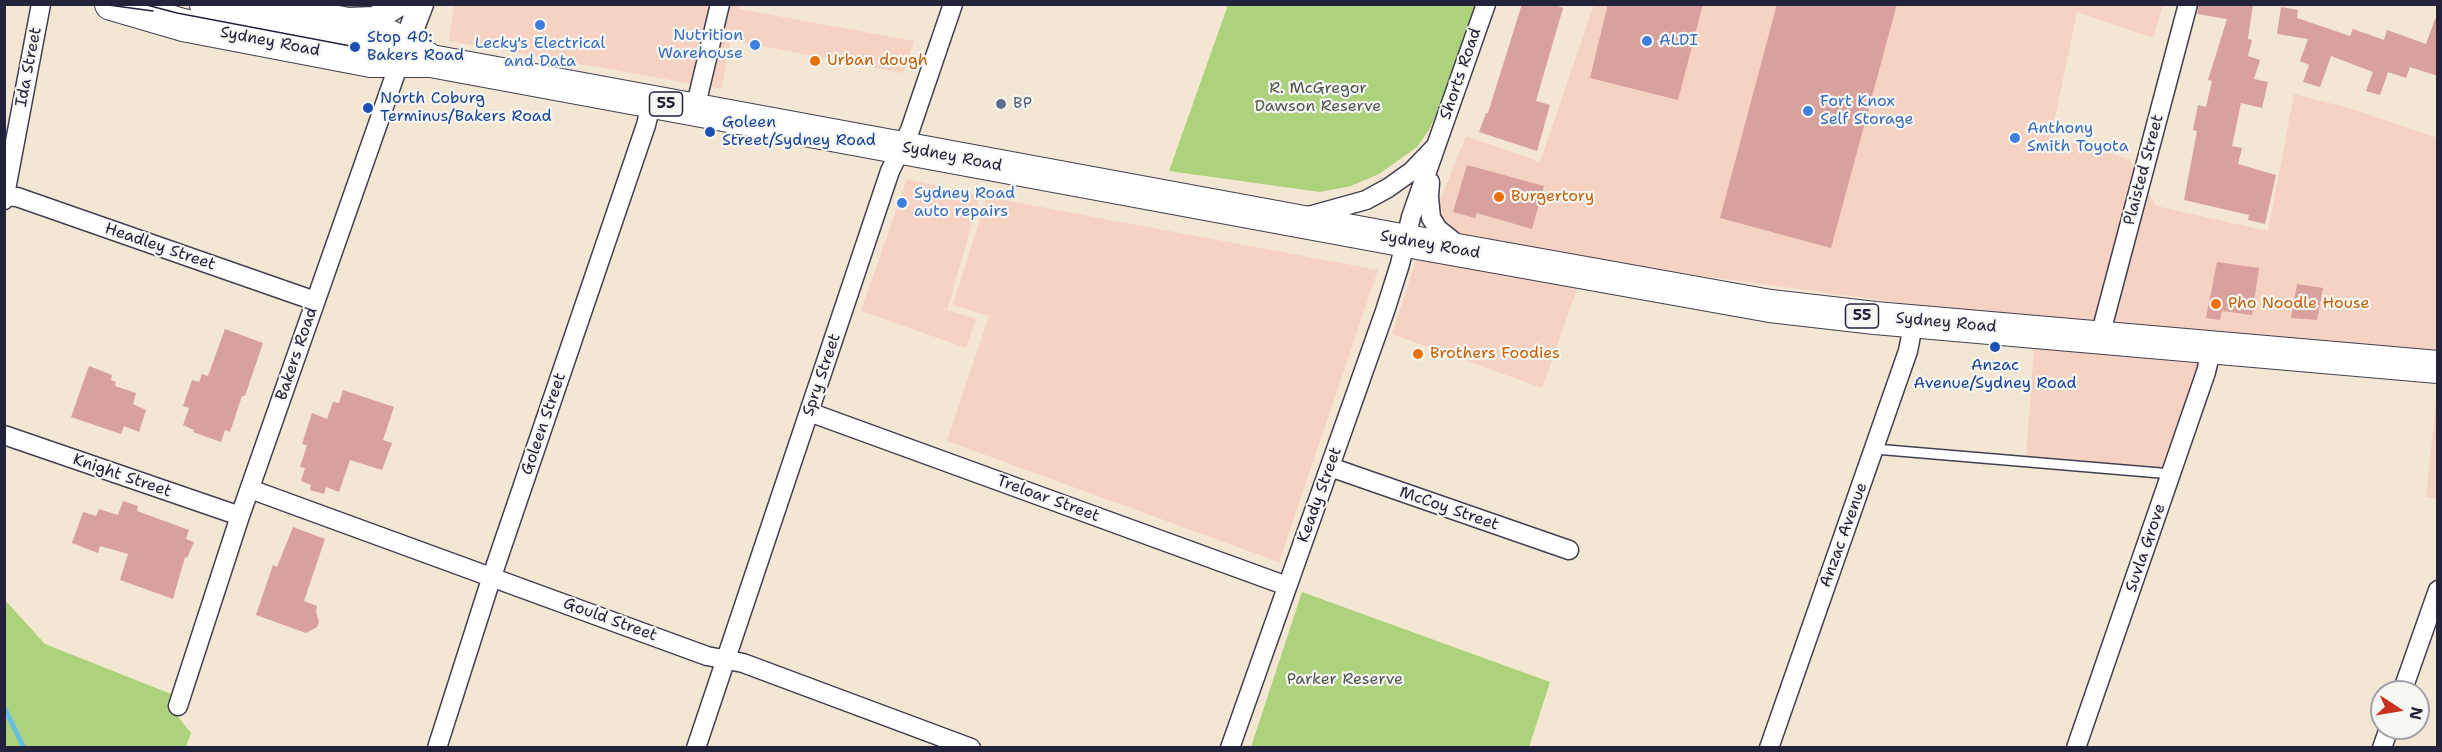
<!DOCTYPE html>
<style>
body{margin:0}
#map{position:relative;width:2442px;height:752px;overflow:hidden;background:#f3e6d2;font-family:"Shantell Sans",sans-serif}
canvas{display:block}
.frame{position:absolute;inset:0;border:6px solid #22223b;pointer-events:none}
.north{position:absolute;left:2370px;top:680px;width:60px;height:60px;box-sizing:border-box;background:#f6f6f2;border:2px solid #a1a1a9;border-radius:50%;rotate:102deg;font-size:16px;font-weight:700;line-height:24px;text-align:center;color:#22223b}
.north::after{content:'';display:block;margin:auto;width:21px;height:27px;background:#c8321e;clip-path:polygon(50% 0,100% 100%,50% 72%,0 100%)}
</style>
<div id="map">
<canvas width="2442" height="752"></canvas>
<div class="frame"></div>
<div class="north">N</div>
</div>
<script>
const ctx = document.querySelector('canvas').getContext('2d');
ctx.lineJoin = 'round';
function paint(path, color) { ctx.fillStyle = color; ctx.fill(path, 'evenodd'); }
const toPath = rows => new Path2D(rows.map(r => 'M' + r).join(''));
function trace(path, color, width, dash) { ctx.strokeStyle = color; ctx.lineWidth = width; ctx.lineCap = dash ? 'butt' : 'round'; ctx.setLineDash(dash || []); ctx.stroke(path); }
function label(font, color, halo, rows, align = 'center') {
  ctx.font = font + ' "Shantell Sans",sans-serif'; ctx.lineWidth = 4.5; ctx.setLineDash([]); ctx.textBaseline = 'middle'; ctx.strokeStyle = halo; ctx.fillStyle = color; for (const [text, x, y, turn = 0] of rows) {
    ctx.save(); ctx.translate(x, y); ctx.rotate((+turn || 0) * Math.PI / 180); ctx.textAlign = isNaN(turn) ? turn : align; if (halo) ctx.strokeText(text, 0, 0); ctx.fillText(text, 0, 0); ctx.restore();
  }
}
paint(toPath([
 [738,4,739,9,914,41,903,73,730,40,722,89,449,41,454,5],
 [1594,5,2163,5,2153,38,2077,12,2051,137,2129,159,2156,206,2268,231,2294,94,2356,110,2437,138,2437,354,2207,337,2165,469,2026,458,2036,321,1688,274,1588,258,1542,388,1392,334,1417,257,1466,136,1540,162],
 [907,179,980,196,947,310,976,319,966,348,861,311],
 [987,197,1378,270,1279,562,947,441,989,316,953,305],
 [2437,392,2437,498,2426,497]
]), '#f5d2c2');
paint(toPath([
 [1228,5,1228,4,1475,5,1439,109,1429,130,1417,147,1379,174,1351,186,1320,192,1169,171],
 [1302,592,1550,682,1529,747,1251,747],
 [4,599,45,644,171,694,168,704,191,733,186,747,5,747]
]), '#add27c');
trace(toPath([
 [4,707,24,748]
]), '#65c0e3', 5);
paint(toPath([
 [1522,4,1552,4,1563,8,1536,101,1550,105,1537,151,1479,132,1486,113,1488,113],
 [1608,4,1703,4,1678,100,1590,78],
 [1777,4,1897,4,1831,248,1720,218],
 [2199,4,2253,4,2248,39,2252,40,2248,56,2260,60,2254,79,2268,82,2262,108,2241,103,2232,146,2242,148,2238,164,2276,175,2265,224,2248,220,2249,215,2184,200,2197,131,2193,130,2198,105,2206,107,2212,81,2208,80,2227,19,2197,14],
 [2281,7,2298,10,2297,18,2350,36,2353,29,2384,40,2387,30,2426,44,2435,19,2438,19,2438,76,2410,67,2406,78,2388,72,2380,95,2366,91,2373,72,2331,56,2320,87,2303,82,2309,65,2300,61,2308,39,2277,34],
 [1467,165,1544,186,1532,229,1477,213,1475,218,1453,212],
 [2217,262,2259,268,2252,315,2222,311,2220,320,2206,318],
 [2297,284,2323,288,2317,320,2291,318],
 [225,329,263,343,245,396,242,396,230,432,225,430,221,442,193,432,194,430,183,425,189,408,183,406,192,380,199,382,202,374,208,376],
 [89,366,112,375,111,380,116,382,115,386,136,393,133,404,146,410,139,432,124,426,121,434,71,417],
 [343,390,394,407,383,440,392,443,382,470,350,460,339,492,326,487,324,494,310,490,311,485,301,481,305,468,300,467,307,445,302,444,312,413,327,419,333,402,339,403],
 [123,501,138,506,137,511,189,530,186,539,194,542,187,558,185,557,173,599,120,580,128,554,100,546,98,553,72,543,83,512,96,516,99,509,118,515],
 [293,527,325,539,304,601,317,606,316,612,319,622,317,627,306,633,256,615,273,565,277,567]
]), '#d8a19d');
const lane = toPath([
 [1875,449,2172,474]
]);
const street = toPath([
 [695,109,720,4],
 [1430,182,1429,197,1431,218,1438,229,1458,245],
 [4,196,17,197,315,301],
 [4,200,41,4],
 [1305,217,1366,200,1388,188,1412,171,1434,148],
 [2100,336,2188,4],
 [809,412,1287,586],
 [4,435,240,516],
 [1330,467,1569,550],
 [250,489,707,656,743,663,971,748],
 [2402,692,2438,590],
 [178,706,240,516,400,61],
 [437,748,492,576,646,125,652,101],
 [696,748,890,171,910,130,953,4],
 [1230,748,1385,311,1400,264,1411,217,1486,4],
 [1769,748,1908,351,1914,320],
 [2076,748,2206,372,2212,347],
 [2382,748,2389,728]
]);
const secondary = toPath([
 [348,20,375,19,399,4],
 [406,44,421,4]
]);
const highway = toPath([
 [111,4,183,25,371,61,431,61,1390,238,1770,306,1875,318,2438,367],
 [206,4,310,17,359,26,380,32,406,44,431,61]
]);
trace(lane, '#413f52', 12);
trace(street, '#413f52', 21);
trace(secondary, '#413f52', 27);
trace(highway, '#413f52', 34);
trace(lane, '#fff', 9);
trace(street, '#fff', 18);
trace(secondary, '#fff', 24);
trace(highway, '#fff', 32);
trace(toPath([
 [101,4,153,11],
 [143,4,177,13,361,48]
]), '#22223b', 1.5);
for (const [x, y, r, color] of [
 [540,25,6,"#3f7fe0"],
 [1647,41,6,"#3f7fe0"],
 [755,45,6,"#3f7fe0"],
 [355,47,6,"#1a4fb4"],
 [815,61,6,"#e8710a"],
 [1001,104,6,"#5c6f8a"],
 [368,108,6,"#1a4fb4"],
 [1808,111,6,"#3f7fe0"],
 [710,132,6,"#1a4fb4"],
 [2015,138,6,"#3f7fe0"],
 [1499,197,6,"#e8710a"],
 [902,203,6,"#3f7fe0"],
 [2216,304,6,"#e8710a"],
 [1995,347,6,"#1a4fb4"],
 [1418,354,6,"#e8710a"]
]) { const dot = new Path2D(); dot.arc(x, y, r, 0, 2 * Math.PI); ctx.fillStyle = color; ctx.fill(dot); trace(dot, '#f6f6f2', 2); }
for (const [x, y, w] of [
 [666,104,33],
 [1862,316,33]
]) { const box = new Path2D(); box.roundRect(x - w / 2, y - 12, w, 24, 4.5); ctx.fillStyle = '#f6f6f2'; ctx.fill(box); trace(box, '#22223b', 1.5); }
label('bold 15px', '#22223b', null, [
 ["55",666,104],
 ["55",1862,316]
]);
label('16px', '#366cbe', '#f6f6f2', [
 ["Nutrition",743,36,"right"],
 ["Warehouse",743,54,"right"],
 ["ALDI",1659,41],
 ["Lecky's Electrical",540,44,"center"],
 ["and Data",540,62,"center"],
 ["Fort Knox",1820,102],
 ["Self Storage",1820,120],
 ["Anthony",2027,129],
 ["Smith Toyota",2027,147],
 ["Sydney Road",914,194],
 ["auto repairs",914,212]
], 'left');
label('16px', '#164399', '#f6f6f2', [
 ["Stop 40:",367,38],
 ["Bakers Road",367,56],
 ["North Coburg",380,99],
 ["Terminus/Bakers Road",380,117],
 ["Goleen",722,123],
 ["Street/Sydney Road",722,141],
 ["Anzac",1995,366,"center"],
 ["Avenue/Sydney Road",1995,384,"center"]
], 'left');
label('16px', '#22223b', '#f6f6f2', [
 ["Sydney Road",270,42,11],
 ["Ida Street",29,67,-79],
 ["Shorts Road",1461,74,-71],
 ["Sydney Road",952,157,11],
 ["Plaisted Street",2144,170,-75],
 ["Sydney Road",1430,245,10],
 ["Headley Street",160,247,19],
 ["Sydney Road",1946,323,5],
 ["Bakers Road",297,354,-71],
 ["Spry Street",822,375,-71],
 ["Goleen Street",544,424,-71],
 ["Knight Street",122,476,19],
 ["Keady Street",1320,495,-70],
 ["Treloar Street",1048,499,20],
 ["McCoy Street",1449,509,19],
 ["Anzac Avenue",1844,535,-70],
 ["Suvla Grove",2146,548,-71],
 ["Gould Street",610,620,20]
]);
label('16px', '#c56008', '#f6f6f2', [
 ["Urban dough",827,61],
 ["Burgertory",1511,197],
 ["Pho Noodle House",2228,304],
 ["Brothers Foodies",1430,354]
], 'left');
label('16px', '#4c574e', '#f6f6f2', [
 ["R. McGregor",1318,89],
 ["Dawson Reserve",1318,107],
 ["Parker Reserve",1345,680]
]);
label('16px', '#4e5e75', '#f6f6f2', [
 ["BP",1013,104]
], 'left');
</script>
